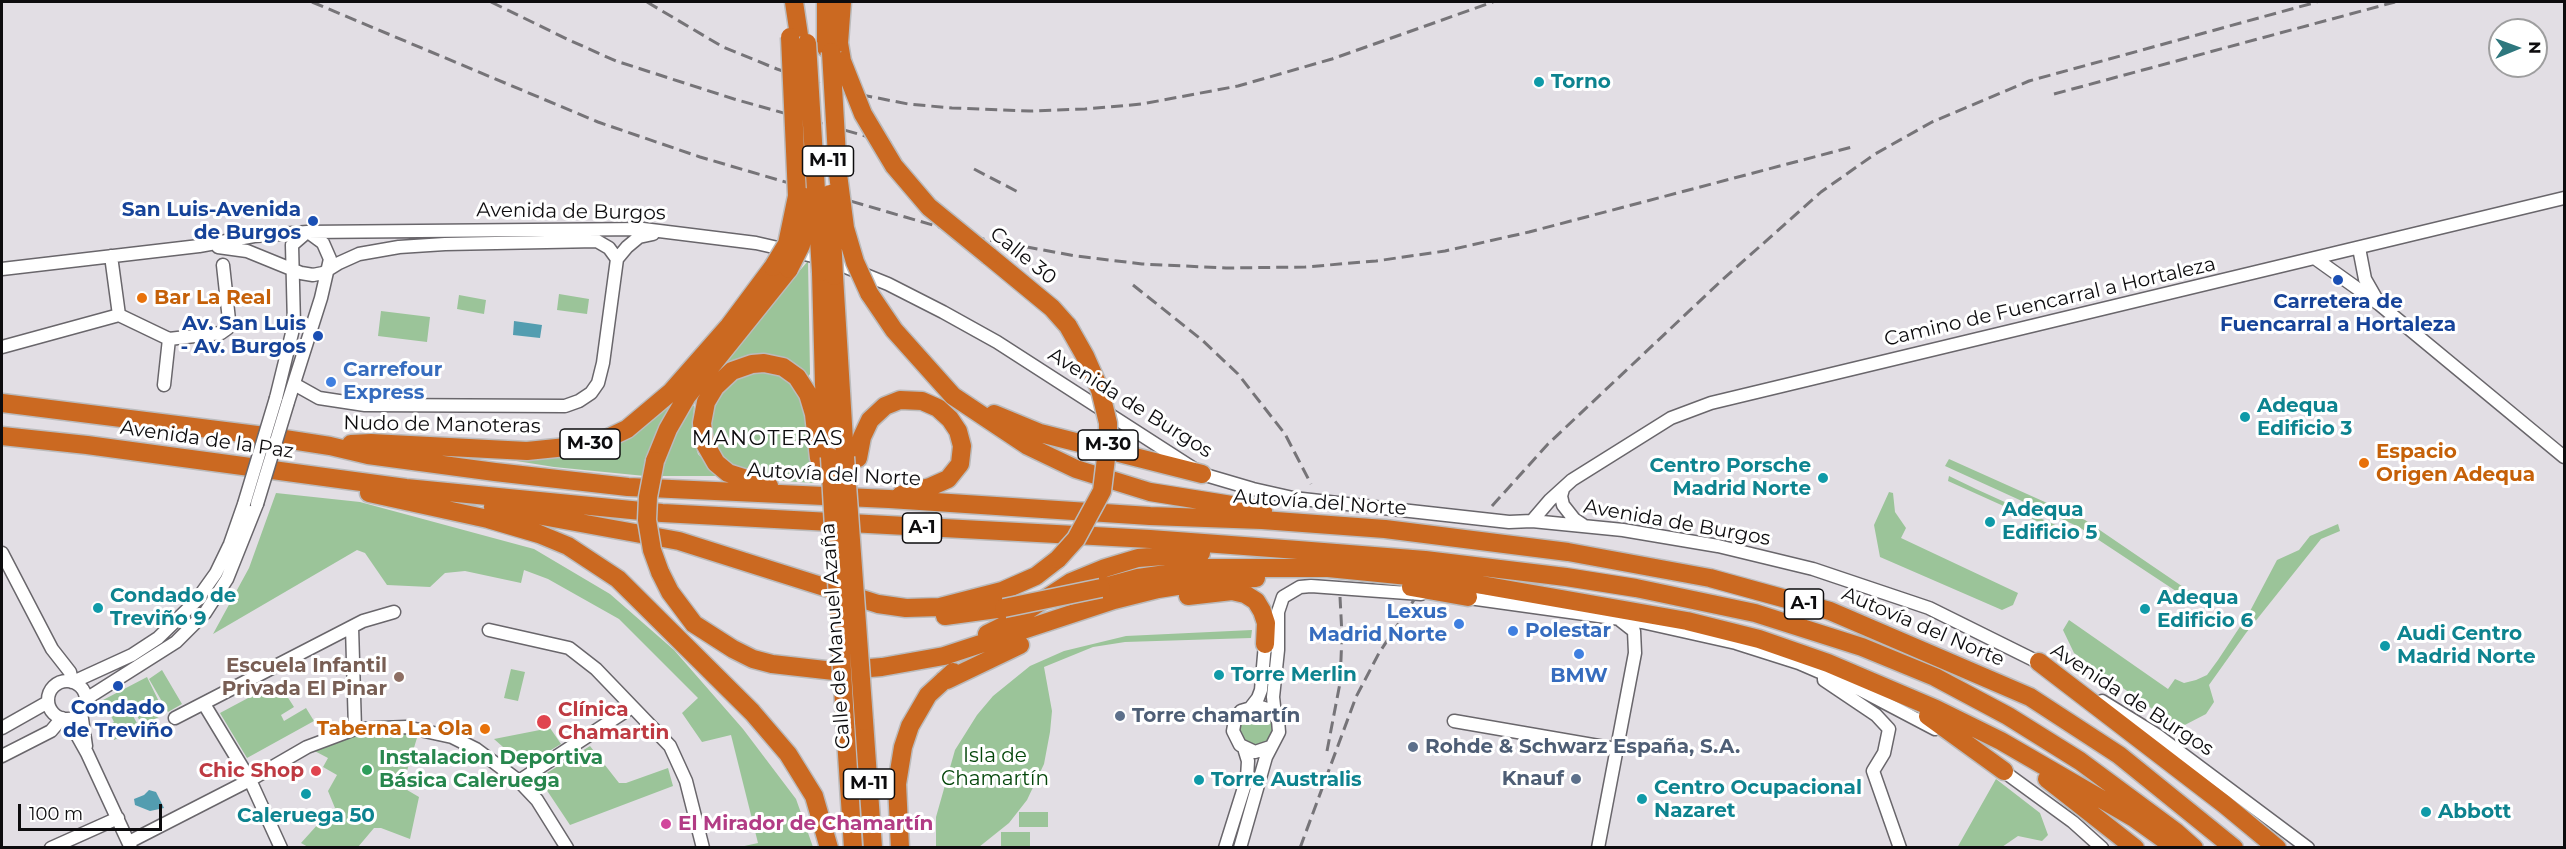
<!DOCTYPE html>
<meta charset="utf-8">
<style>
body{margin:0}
#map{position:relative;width:2566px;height:849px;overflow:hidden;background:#e2dee4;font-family:Montserrat,sans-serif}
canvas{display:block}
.frame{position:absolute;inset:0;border:3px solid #0d0c0e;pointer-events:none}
.north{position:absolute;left:2488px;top:18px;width:60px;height:60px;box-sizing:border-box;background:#fff;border:2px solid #9e9e9f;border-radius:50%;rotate:89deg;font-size:16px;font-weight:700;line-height:24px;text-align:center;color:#0d0c0e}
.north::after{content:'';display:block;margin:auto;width:21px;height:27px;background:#2e777e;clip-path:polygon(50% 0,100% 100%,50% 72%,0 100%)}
.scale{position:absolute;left:18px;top:804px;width:144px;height:27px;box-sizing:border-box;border:3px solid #0d0c0e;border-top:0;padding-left:8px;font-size:18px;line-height:21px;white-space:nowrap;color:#0d0c0e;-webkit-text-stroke:4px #fff;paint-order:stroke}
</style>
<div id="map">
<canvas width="2566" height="849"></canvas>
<div class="frame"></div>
<div class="north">N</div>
<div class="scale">100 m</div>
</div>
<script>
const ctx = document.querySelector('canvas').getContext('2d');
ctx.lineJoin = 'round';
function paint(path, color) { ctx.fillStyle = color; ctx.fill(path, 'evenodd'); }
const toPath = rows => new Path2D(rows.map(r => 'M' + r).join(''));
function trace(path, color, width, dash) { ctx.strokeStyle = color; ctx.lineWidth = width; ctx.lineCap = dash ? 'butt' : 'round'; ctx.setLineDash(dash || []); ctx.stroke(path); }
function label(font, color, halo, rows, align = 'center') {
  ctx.font = font + ' Montserrat,sans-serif'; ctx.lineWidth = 6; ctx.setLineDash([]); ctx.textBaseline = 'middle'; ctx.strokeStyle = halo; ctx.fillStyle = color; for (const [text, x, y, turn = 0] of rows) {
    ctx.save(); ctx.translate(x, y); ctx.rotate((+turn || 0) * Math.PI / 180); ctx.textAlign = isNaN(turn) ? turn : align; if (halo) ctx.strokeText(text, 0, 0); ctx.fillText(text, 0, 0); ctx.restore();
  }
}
paint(toPath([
 [808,261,810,374,808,377,799,370,711,374],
 [559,294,589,299,587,314,557,310],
 [459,295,486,300,484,314,457,309],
 [381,311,430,317,427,342,378,336],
 [760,371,775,372,789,382,800,396,805,409,814,483,783,481,744,472,723,458,714,447,710,431,712,413,725,387,742,376],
 [683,387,645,476,554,467,504,459,576,454],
 [688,405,694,406,692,435,698,454,717,474,716,476,659,476,662,463],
 [1949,459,2085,520,2192,593,2188,599,2079,527,1945,466],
 [1949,476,1976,489,2062,528,2059,531,1948,481],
 [1889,492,1893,493,1895,512,1906,528,1901,538,2018,593,2013,605,2002,610,1880,557,1874,525],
 [276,493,360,502,534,549,610,594,674,650,743,729,796,799,813,847,740,847,758,843,731,735,702,742,682,713,698,698,619,619,548,579,524,570,521,583,465,571,445,573,430,587,387,585,365,553,357,550,213,634,249,568],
 [2338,524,2340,531,2321,539,2246,633,2209,685,2214,702,2206,714,2179,728,2074,653,2063,630,2069,620,2168,689,2175,679,2184,683,2196,680,2207,675,2218,660,2249,613,2277,560,2299,550,2310,536],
 [1252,630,1251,638,1125,642,1093,647,1044,667,1052,711,1050,732,1044,764,1027,800,1009,823,979,847,936,847,936,817,955,750,977,715,993,696,1030,666,1064,651,1126,636],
 [511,669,525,672,518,701,504,698],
 [162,670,182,704,168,712,149,679],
 [147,677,165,714,142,725,135,712,132,714,139,727,114,740,107,726,114,722,103,700],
 [278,682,294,707,281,715,284,721,306,708,314,721,247,758,220,713],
 '1240 729a16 16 0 1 1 32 0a16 16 0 1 1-32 0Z',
 [420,728,402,787,419,797,410,839,381,828,374,828,358,847,308,847,301,843,319,823,334,814,332,810,335,808,328,791,337,775,323,767,328,758,307,747,355,729],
 [550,728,561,744,531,762,520,762,494,739],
 [590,746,619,783,626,783,668,768,673,786,570,825,542,783,542,776],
 [1996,779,2040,813,2048,835,2042,841,2018,836,2002,847,1957,848],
 [1019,812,1048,812,1048,827,1019,827],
 [1001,832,1030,832,1030,846,1001,847]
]), '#9bc499');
paint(toPath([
 [514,321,542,325,540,338,513,335],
 [149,790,156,792,164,808,150,811,135,805,134,799,144,795]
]), '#539db0');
const minor = toPath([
 [218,247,247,251,301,273,313,275,323,273,339,263,359,254,399,247,445,244,597,241,609,248,617,259],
 [2359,248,2365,279,2377,300],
 [111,256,119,315],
 [2316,259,2379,304,2564,457],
 [2,269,199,246,254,236,307,232,643,229,756,243,826,259,888,284,943,312,997,342,1202,474,1253,489,1293,498,1509,522,1532,521,1623,530,1718,546,1813,569,1929,608,2044,665],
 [2,347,119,315,169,339,221,333,228,328,229,320,223,265],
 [294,384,319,398,365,405,565,406,579,401,591,393,598,383,603,363,617,259,627,247,639,237,653,234],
 [164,385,169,339],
 [276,398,294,325,292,245,307,232],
 [288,402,321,298,330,259,323,243,308,232],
 [1563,489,1561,496,1563,505,1574,519,1583,525],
 [1532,521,1550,500,1572,480,1671,418,1711,403,2564,198],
 [2,553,52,649,70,672,72,682],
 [1462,597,1642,622,1736,643,1799,663,1857,688,1935,729],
 [352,627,355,729],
 [489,630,569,648,596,669,670,746,686,781,703,848],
 [1824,676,1824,680,1876,715,1889,729,1884,753,1873,771,1900,848],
 '48 700a19 19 0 1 1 38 0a19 19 0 1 1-38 0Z',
 [73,682,132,655,158,638,196,601,216,573,230,544,244,504],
 [86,699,176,642,205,613,227,579,257,504],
 [2102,701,2157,735,2308,848],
 [204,704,250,780,281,848],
 [1251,707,1258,698,1261,690,1265,644],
 [81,712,86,746],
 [1275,715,1273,697,1278,650,1278,612,1283,597,1300,587,1311,586,1421,594],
 [175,718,363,621,394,612],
 [68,719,87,753,131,848],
 [1454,721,1616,749],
 [2,728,48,702],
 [2,756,51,731,62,718],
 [1999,768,2073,822,2102,848],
 [519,781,632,707],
 [129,842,250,780,307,747,355,729,406,727,452,737,476,749,519,781,537,800,567,848],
 [51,848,118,818],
 [1225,848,1247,778,1248,761,1244,748],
 [1240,848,1266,757,1279,732,1278,720,1270,710,1258,706,1241,711,1235,720,1233,731,1240,745,1255,752,1270,747],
 [1598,848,1635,653,1634,631,1620,620]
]);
const highway = toPath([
 [794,2,803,62],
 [826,2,826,48],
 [842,2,839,43,842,61],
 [989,256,1052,308,1068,326],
 [821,272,824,384,828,432],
 [834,276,845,457],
 [869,293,894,330,953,396,1028,446,1076,469,1150,492,1263,510],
 [2,403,265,436,330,446,368,455,495,472,628,487,889,499,1150,516,1262,520,1385,529,1568,552,1710,578,1830,611,2030,697,2119,755,2234,848],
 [994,414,1040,433,1202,474],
 [2,436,87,445,406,488,662,513,1150,539,1298,550,1425,560,1566,577,1636,588,1755,613,1862,647,1935,677,2008,716,2080,761,2176,832,2194,848],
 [351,444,371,443,527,451,586,445,608,438,627,429,671,392,729,326,773,267],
 [858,458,862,437,870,420,885,406,900,400,922,401,938,408,950,419,958,431,962,446,960,464,948,479,930,487,901,495],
 [655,461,668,429,687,396,789,269],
 [769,486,728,473,716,463,704,442,702,423,706,402,715,387,732,371,752,364,764,363,783,367,797,377,808,394,814,414,819,458],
 [369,493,488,519,539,534,568,546,618,579,752,712,788,754,814,796,829,848],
 [493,507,679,541,878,604,906,608,940,607,1002,591,1036,576,1058,559],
 [660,572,670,592,694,624,733,649,753,659,772,664,834,671,882,667,944,656,1114,600,1158,589,1221,579,1256,578],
 [1411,587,1468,597],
 [1101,588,1138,578,1209,568,1328,568,1459,581,1687,621,1759,639,1828,663,1936,709,2001,741,2134,818,2176,848],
 [1188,596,1232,591,1245,594,1256,601,1262,611,1266,623,1265,644],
 [945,616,1004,608],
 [987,634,1005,625,1071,582,1105,568,1138,558,1201,553],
 [2039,662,2224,804,2277,848],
 [944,680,947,680,1020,645],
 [1928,716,2004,771],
 [864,721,873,848],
 [845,723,853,848],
 [2047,779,2135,848],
 [900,848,897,784,903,747,910,726,928,695,953,672]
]);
trace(minor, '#69666b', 15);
trace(highway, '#bbbbbc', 21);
trace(minor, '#fff', 12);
trace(highway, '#cb6921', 18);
trace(toPath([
 [312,2,598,122,700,157,977,238,1076,256,1142,264,1226,268,1305,267,1376,261,1445,251,1529,232,1852,147],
 [491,2,569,40,616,61,734,99,894,144],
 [647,2,723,47,777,69,837,90,908,104,952,108,1030,111,1085,109,1142,104,1238,86,1332,59,1493,2],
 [2054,94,2395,2],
 [974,169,1018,192],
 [1133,285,1202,340,1238,374,1285,434,1311,484],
 [1492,506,1548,444,1721,281,1821,192,1875,154,1932,122,2029,81,2317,2],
 [1327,751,1340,683,1342,635,1340,597],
 [1300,848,1356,697,1379,653,1414,600]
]), '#767478', 3, [12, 6]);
const minorBridge = toPath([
 [244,504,276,398],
 [257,504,288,402]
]);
const highwayBridge = toPath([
 [807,43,821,272],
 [831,52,838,174,845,228,855,262,869,293],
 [842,61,863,114,894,166,929,207,989,256],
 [830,194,834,276],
 [773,267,787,244,797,196,790,37],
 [789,269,801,245,807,212,807,197],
 [830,457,845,723],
 [845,457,864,721],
 [655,461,648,497,647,520,652,550,660,572],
 [1058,559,1076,539,1102,491,1108,442,1108,423,1100,390,1085,356,1068,326],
 [1004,608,1101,588]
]);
trace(minorBridge, '#69666b', 15, []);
trace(highwayBridge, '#bbbbbc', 21, []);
trace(minorBridge, '#fff', 12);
trace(highwayBridge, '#cb6921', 18);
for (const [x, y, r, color] of [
 [1539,82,6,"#0f9aa8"],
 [313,221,6,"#1a4fb4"],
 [2338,280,6,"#1a4fb4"],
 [142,298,6,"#e8710a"],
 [318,336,6,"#1a4fb4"],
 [331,382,6,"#3f7fe0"],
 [2245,417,6,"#0f9aa8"],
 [2364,463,6,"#e8710a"],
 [1823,478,6,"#0f9aa8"],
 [1990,522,6,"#0f9aa8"],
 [98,608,6,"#0f9aa8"],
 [2145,609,6,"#0f9aa8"],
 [1459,624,6,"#3f7fe0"],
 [1513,631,6,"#3f7fe0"],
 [2385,646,6,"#0f9aa8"],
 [1579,654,6,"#3f7fe0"],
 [1219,675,6,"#0f9aa8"],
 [399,677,6,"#8d6e63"],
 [118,686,6,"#1a4fb4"],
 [1120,716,6,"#5c6f8a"],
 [544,722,8,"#e0444e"],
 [485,729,6,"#e8710a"],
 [1413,747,6,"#5c6f8a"],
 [367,770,6,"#2e9e5b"],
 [316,771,6,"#e0444e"],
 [1576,779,6,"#5c6f8a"],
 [1199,780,6,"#0f9aa8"],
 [306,794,6,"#0f9aa8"],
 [1642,799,6,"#0f9aa8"],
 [2426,812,6,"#0f9aa8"],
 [666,824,6,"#d1479c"]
]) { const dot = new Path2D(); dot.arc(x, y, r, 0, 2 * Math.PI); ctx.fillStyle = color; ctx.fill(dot); trace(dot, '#fff', 2); }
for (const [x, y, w] of [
 [828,161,51],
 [590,444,60],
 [1108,445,60],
 [922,528,39],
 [1804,604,39],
 [869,784,51]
]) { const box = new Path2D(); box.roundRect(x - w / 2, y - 15, w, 30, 4.5); ctx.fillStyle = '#fff'; ctx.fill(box); trace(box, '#0d0c0e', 1.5); }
label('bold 18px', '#0d0c0e', null, [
 ["M-11",828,161],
 ["M-30",590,444],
 ["M-30",1108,445],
 ["A-1",922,528],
 ["A-1",1804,604],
 ["M-11",869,784]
]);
label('bold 20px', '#0d838f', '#fff', [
 ["Torno",1551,82],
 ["Adequa",2257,406],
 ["Edificio 3",2257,429],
 ["Centro Porsche",1811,466,"right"],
 ["Madrid Norte",1811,489,"right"],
 ["Adequa",2002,510],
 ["Edificio 5",2002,533],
 ["Condado de",110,596],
 ["Treviño 9",110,619],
 ["Adequa",2157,598],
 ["Edificio 6",2157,621],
 ["Audi Centro",2397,634],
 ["Madrid Norte",2397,657],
 ["Torre Merlin",1231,675],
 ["Torre Australis",1211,780],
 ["Centro Ocupacional",1654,788],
 ["Nazaret",1654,811],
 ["Abbott",2438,812],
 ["Caleruega 50",306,816,"center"]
], 'left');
label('bold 20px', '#164399', '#fff', [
 ["San Luis-Avenida",301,210],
 ["de Burgos",301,233],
 ["Carretera de",2338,302,"center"],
 ["Fuencarral a Hortaleza",2338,325,"center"],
 ["Av. San Luis",306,324],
 ["- Av. Burgos",306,347],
 ["Condado",118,708,"center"],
 ["de Treviño",118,731,"center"]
], 'right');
label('20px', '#0d0c0e', '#fff', [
 ["Avenida de Burgos",571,212,1],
 ["Calle 30",1023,256,39],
 ["Camino de Fuencarral a Hortaleza",2050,302,-13],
 ["Avenida de Burgos",1130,403,32],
 ["Nudo de Manoteras",442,425,1],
 ["Avenida de la Paz",207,440,8],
 ["Autovía del Norte",834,475,3],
 ["Autovía del Norte",1320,503,4],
 ["Avenida de Burgos",1677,523,10],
 ["Autovía del Norte",1923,627,23],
 ["Calle de Manuel Azaña",836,636,-94],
 ["Avenida de Burgos",2132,700,33]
]);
label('bold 20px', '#c56008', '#fff', [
 ["Bar La Real",154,298],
 ["Espacio",2376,452],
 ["Origen Adequa",2376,475],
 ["Taberna La Ola",473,729,"right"]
], 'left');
label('bold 20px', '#366cbe', '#fff', [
 ["Carrefour",343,370],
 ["Express",343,393],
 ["Lexus",1447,612,"right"],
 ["Madrid Norte",1447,635,"right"],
 ["Polestar",1525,631],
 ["BMW",1579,676,"center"]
], 'left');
label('bold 20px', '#785e54', '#fff', [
 ["Escuela Infantil",387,666],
 ["Privada El Pinar",387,689]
], 'right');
label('bold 20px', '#be3a42', '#fff', [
 ["Clínica",558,710],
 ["Chamartin",558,733],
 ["Chic Shop",304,771,"right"]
], 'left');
label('bold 20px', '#4e5e75', '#fff', [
 ["Torre chamartín",1132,716],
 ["Rohde & Schwarz España, S.A.",1425,747],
 ["Knauf",1564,779,"right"]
], 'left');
label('20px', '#04460a', '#fff', [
 ["Isla de",995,756],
 ["Chamartín",995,779]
]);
label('bold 20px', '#27864d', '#fff', [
 ["Instalacion Deportiva",379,758],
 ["Básica Caleruega",379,781]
], 'left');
label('bold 20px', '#b23c85', '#fff', [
 ["El Mirador de Chamartín",678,824]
], 'left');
ctx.letterSpacing = '1.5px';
label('21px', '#0d0c0e', '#fff', [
 ["MANOTERAS",768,439]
]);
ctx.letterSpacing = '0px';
</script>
